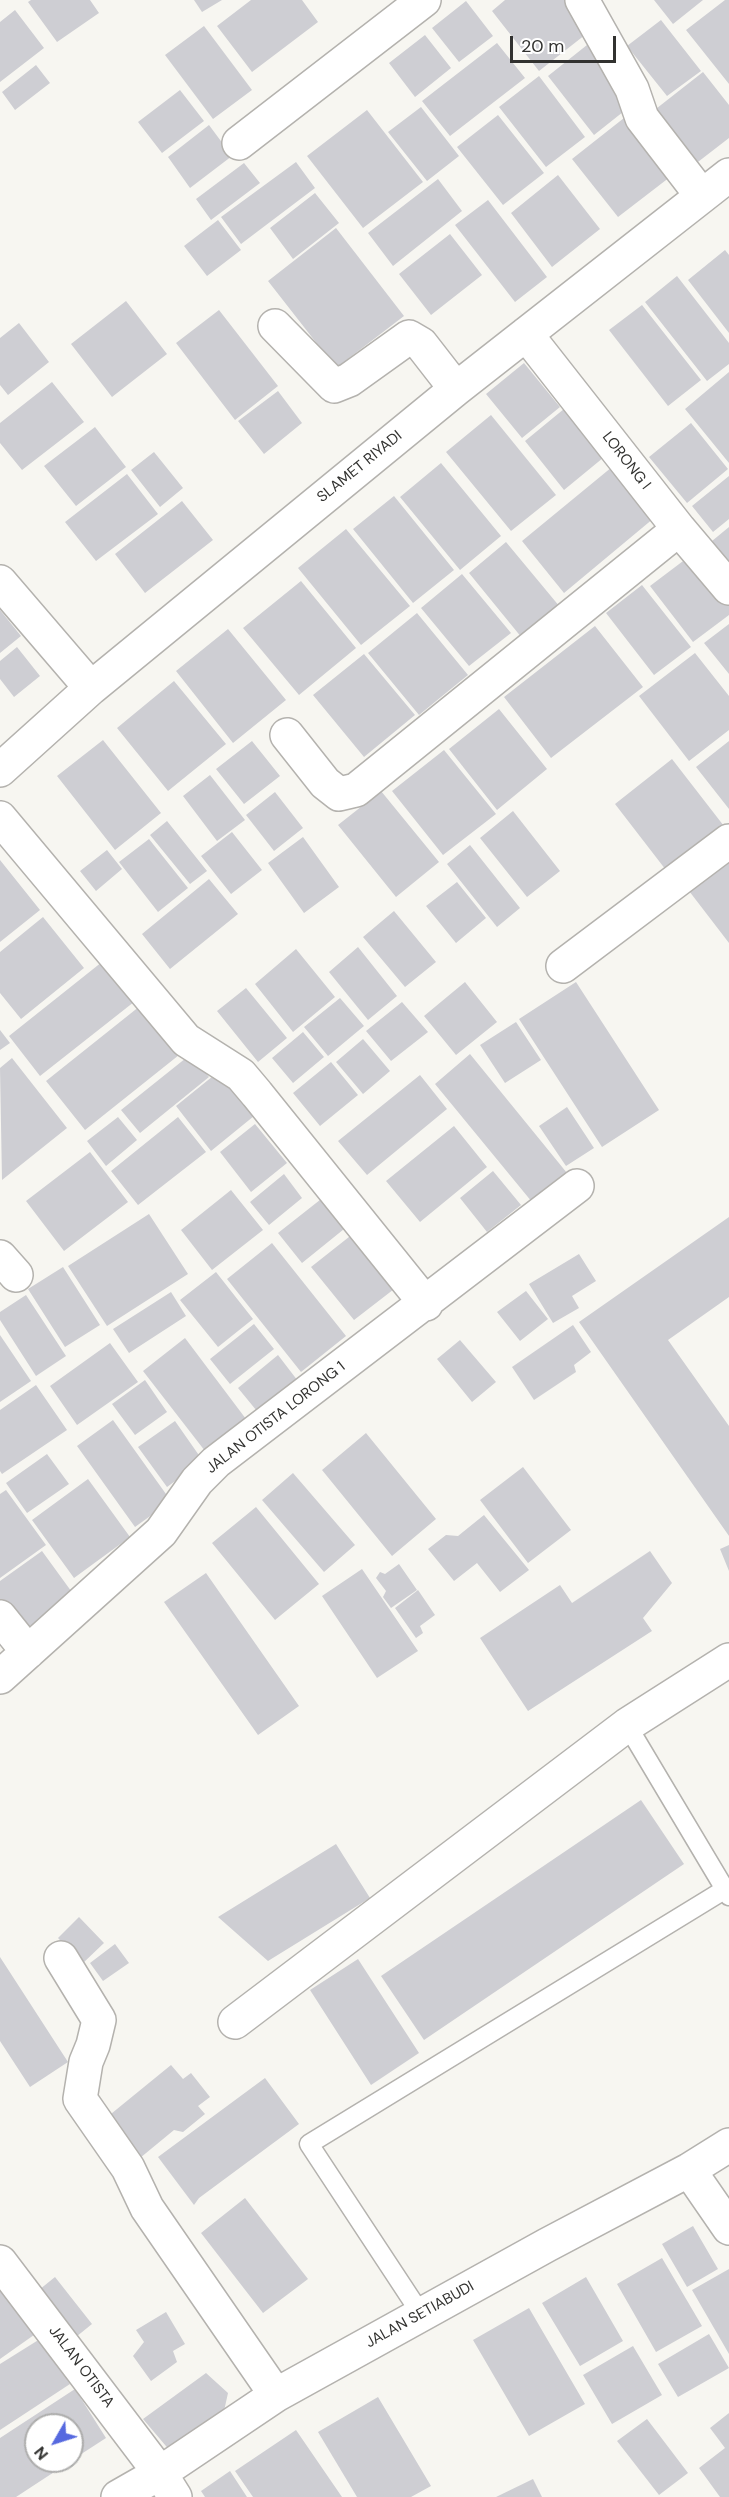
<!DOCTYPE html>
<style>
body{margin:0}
#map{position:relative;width:729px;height:2497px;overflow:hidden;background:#f7f6f1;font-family:"DM Sans",sans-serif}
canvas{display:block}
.north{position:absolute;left:24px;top:2413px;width:60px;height:60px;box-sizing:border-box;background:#fff;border:2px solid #adadac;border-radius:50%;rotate:231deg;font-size:16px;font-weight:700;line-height:24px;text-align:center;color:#323230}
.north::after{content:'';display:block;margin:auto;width:21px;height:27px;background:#5669df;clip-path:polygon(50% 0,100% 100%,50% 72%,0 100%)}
.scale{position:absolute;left:510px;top:36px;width:106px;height:27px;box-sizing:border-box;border:3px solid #323230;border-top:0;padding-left:8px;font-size:18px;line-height:21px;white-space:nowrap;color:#323230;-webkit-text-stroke:4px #fff;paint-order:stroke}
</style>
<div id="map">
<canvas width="729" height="2497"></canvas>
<div class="north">N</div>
<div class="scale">20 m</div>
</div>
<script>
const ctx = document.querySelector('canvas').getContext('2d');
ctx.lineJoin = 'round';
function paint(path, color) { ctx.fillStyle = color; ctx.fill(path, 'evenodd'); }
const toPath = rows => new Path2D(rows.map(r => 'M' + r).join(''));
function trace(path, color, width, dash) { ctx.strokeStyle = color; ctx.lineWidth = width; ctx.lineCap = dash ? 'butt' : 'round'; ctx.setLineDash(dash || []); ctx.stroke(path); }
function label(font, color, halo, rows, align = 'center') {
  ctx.font = font + ' "DM Sans",sans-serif'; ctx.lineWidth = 4.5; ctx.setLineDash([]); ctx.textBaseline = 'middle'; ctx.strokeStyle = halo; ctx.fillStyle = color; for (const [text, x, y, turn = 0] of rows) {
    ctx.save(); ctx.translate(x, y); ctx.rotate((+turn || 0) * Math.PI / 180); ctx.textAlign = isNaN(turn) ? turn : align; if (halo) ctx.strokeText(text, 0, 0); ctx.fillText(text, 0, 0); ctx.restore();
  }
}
paint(toPath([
 [31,0,90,0,99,13,57,42,28,2],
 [194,0,222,0,202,12],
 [251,0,302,0,318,22,252,72,217,26],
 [505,0,566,0,590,31,539,71,492,11],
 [654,0,703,0,673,24],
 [725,0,729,0,729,84,686,30],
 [466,1,493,36,459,62,432,28],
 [15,10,44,48,0,82,0,22],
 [661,20,701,71,667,96,627,46],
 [204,26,252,90,213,119,165,55],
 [425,35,451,68,415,97,389,63],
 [497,43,525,78,450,136,422,101],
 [587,45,633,104,594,135,548,76],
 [36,65,50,83,15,110,2,92],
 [703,72,729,105,729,138,694,165,652,112],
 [539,76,585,137,546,167,499,107],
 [180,90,204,121,162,153,138,122],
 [421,107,459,156,427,181,388,132],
 [367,110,423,182,363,228,307,156],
 [498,115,544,173,503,205,457,147],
 [624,118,670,177,618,217,572,159],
 [209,125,232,156,190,188,168,157],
 [296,162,315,188,241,244,221,217],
 [244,163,260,183,211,220,196,199],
 [558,175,600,229,552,267,511,213],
 [438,179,462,211,393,266,368,233],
 [315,193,339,223,293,259,270,228],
 [488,200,547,277,515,302,455,225],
 [218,220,241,250,207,276,184,246],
 [336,228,404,316,336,368,268,281],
 [450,234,482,275,431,315,399,274],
 [725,250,729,255,729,333,688,280],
 [677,276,729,343,729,364,707,381,645,302],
 [126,301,167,354,112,397,71,344],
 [642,305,701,380,668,406,609,330],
 [219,310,278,386,235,420,176,343],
 [19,323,49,362,8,395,0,385,0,338],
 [524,363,560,407,522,438,486,394],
 [729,372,729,463,685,409],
 [52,382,84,422,22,470,0,443,0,423],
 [278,391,302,423,264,454,238,421],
 [570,404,609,453,564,490,525,441],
 [491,415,556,495,511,531,446,452],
 [691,423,728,469,687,503,649,457],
 [95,427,126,467,76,506,44,466],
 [154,452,183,488,160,507,131,470],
 [441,463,501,536,460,570,400,497],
 [612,467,654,518,564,593,522,541],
 [127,474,158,514,96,561,65,522],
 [729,476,729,519,713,532,692,506],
 [394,496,454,570,413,603,353,529],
 [182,501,213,540,145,593,115,554],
 [729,527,729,562,712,541],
 [346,529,410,606,361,645,298,568],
 [506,542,560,607,522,638,469,573],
 [695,552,729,596,729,615,693,642,650,586],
 [462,574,511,633,469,666,421,608],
 [301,581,356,648,299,695,243,628],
 [642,585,691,647,654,675,606,613],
 [0,610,21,636,0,653],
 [417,613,468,675,419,715,368,653],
 [729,624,729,674,704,643],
 [595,626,643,687,551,758,504,697],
 [228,629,286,700,233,743,176,671],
 [17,647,40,676,14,697,0,679,0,661],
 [695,653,729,696,729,730,689,761,639,696],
 [364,654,415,715,364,757,313,695],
 [174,681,226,744,168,791,117,728],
 [499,709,547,769,497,810,449,749],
 [103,740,161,813,115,850,57,776],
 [252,741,280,776,244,804,216,769],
 [729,741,729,809,696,767],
 [444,750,496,814,443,855,392,791],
 [672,759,727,830,669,874,615,804],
 [210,775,245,820,217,841,183,796],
 [381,791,439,862,396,897,338,825],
 [275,792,303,828,274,851,246,815],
 [513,811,560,871,527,897,480,838],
 [167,821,207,871,190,884,150,835],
 [232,832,262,870,231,894,201,856],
 [303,837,339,887,304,913,268,863],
 [149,839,188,888,158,912,119,862],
 [470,845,520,908,497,927,447,864],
 [107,850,122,869,96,891,80,871],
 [729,854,729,943,686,887],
 [0,860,40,910,0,942],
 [209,879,238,914,170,969,142,934],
 [457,882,486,918,456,943,426,906],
 [394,911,436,962,405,987,363,937],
 [43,917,84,968,21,1019,0,993,0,952],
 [358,947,397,996,368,1020,329,972],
 [296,949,335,997,293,1032,255,984],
 [107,958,139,998,40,1076,9,1036],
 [465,982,497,1022,456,1055,424,1016],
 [576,982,659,1110,602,1147,519,1019],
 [246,988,287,1038,258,1062,217,1011],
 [340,998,364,1026,328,1056,304,1027],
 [402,1002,428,1032,391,1061,366,1031],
 [140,1006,179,1055,85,1130,46,1081],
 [516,1022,541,1060,505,1083,480,1045],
 [0,1030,10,1043,0,1050],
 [303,1032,324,1057,293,1083,272,1058],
 [363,1039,390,1071,363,1094,336,1062],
 [191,1054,209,1077,140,1133,121,1110],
 [470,1054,567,1173,532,1202,435,1084],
 [12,1058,67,1128,2,1180,0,1068],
 [331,1062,358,1095,320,1126,293,1093],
 [218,1072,254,1116,211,1151,176,1106],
 [420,1075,447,1109,367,1175,338,1141],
 [567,1107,594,1148,566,1166,539,1126],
 [118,1117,137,1140,106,1166,87,1141],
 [178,1117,206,1152,138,1205,111,1171],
 [255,1124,287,1163,251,1192,220,1152],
 [454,1126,487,1167,420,1222,386,1181],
 [90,1152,128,1202,64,1251,26,1201],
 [493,1171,521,1205,487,1232,460,1198],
 [284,1174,302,1198,269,1225,250,1202],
 [231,1190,263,1230,212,1270,181,1230],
 [325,1196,349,1225,302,1263,278,1233],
 [149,1214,188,1274,107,1326,68,1266],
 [729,1217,729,1297,668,1340,729,1426,729,1536,579,1322],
 [354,1233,398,1286,354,1320,311,1267],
 [272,1243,346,1336,301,1372,227,1279],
 [579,1254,596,1281,572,1296,579,1308,553,1323,529,1284],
 [63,1267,100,1325,65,1347,28,1289],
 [216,1272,253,1319,218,1347,180,1300],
 [526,1291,548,1319,520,1341,497,1312],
 [171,1292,186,1316,129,1353,113,1329],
 [26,1295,66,1356,36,1376,0,1320,0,1312],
 [254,1324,274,1349,230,1384,210,1359],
 [573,1325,591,1352,574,1365,576,1372,534,1400,512,1367],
 [0,1335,31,1381,0,1402],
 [185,1338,246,1419,205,1451,143,1371],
 [460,1340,496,1382,472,1402,437,1359],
 [110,1343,138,1382,77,1425,50,1386],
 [278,1355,301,1385,261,1416,238,1388],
 [145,1380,167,1412,135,1435,112,1404],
 [36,1385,67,1430,2,1474,0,1471,0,1410],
 [113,1420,171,1501,135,1527,77,1446],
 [175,1421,203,1461,167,1487,138,1447],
 [366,1433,436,1519,392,1556,322,1470],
 [47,1454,69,1484,27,1513,6,1483],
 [523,1467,571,1530,528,1563,480,1500],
 [293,1473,355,1545,324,1572,262,1500],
 [88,1479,130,1537,74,1578,32,1520],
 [6,1490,46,1545,0,1578,0,1494],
 [256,1507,319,1584,275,1620,212,1543],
 [484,1515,529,1570,500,1592,477,1563,454,1581,428,1549,446,1535,458,1536],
 [729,1545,729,1571,720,1549],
 [42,1551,74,1595,23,1631,0,1600,0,1581],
 [650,1551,672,1583,643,1618,652,1631,528,1711,480,1638,560,1585,572,1603],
 [399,1564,417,1590,391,1608,383,1597,386,1591,376,1578,380,1572,385,1574],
 [362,1569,418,1651,377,1678,322,1596],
 [206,1573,299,1706,258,1735,164,1602],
 [418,1590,435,1615,420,1626,423,1633,416,1638,395,1608],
 [641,1800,684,1864,424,2040,381,1976],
 [336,1844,370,1898,268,1961,218,1917],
 [79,1917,104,1943,82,1964,58,1938],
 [115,1944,129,1963,103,1981,90,1963],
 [0,1957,68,2062,30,2087,0,2041],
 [358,1959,419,2053,371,2085,310,1990],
 [171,2065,183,2079,191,2073,210,2097,198,2106,205,2114,183,2132,174,2130,140,2158,106,2118],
 [265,2078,299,2124,199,2198,194,2205,158,2157],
 [245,2198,308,2279,263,2313,201,2233],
 [693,2226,718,2269,687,2287,662,2244],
 [662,2258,702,2326,656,2352,617,2284],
 [729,2269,729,2354,692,2290],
 [55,2277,92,2324,71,2341,34,2294],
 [586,2277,623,2341,580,2366,542,2303],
 [0,2283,41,2330,0,2359],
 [529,2308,585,2404,529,2436,473,2340],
 [166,2312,185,2344,173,2351,177,2362,151,2381,133,2356,144,2342,136,2330],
 [709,2334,729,2368,678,2397,658,2364],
 [40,2339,70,2384,0,2430,0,2364],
 [633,2346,662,2395,612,2424,583,2375],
 [206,2373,228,2393,224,2411,171,2452,143,2419],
 [75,2389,106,2438,72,2460,72,2425,36,2425,36,2461,71,2461,16,2497,0,2497,0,2438],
 [378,2397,431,2486,411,2497,357,2497,318,2432],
 [729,2413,729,2497,720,2497,699,2468,725,2448,710,2428],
 [647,2419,688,2473,659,2495,617,2441],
 [296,2430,342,2497,253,2497,235,2471],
 [230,2471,247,2497,205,2497,201,2491],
 [533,2479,542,2497,496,2497]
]), '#ceced3');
const service = toPath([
 [627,1725,729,1896],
 [421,2314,309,2144,724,1890]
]);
const minor = toPath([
 [582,0,632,89,642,118,702,196],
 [239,143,424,0],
 [275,326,334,386,349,380,409,337,421,344,456,389],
 [526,334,679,529,729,588],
 [0,582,91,688],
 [287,735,325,783,339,794,356,790,679,529],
 [0,770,91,688,456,389,729,175],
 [0,818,186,1040,241,1075,257,1094,426,1304],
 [563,966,729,841],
 [0,1257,16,1275],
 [0,1617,28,1652],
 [0,1677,161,1532,197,1481,216,1462,577,1186],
 [61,1958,99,2020,93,2045,86,2062,80,2099,128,2168,147,2208,276,2395],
 [235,2022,627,1725,729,1660],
 [689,2170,729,2228],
 [0,2262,160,2473,175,2497],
 [118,2497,160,2473,276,2395,547,2245,689,2170,729,2145]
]);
trace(service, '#b4b2ae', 21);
trace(minor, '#b4b2ae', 36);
trace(service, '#fff', 18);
trace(minor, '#fff', 33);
label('15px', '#323230', '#fff', [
 ["LORONG I",626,461,52],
 ["SLAMET RIYADI",360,467,-39],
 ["JALAN OTISTA LORONG 1",276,1418,-38],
 ["JALAN SETIABUDI",420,2315,-29],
 ["JALAN OTISTA",81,2367,53]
]);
</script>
